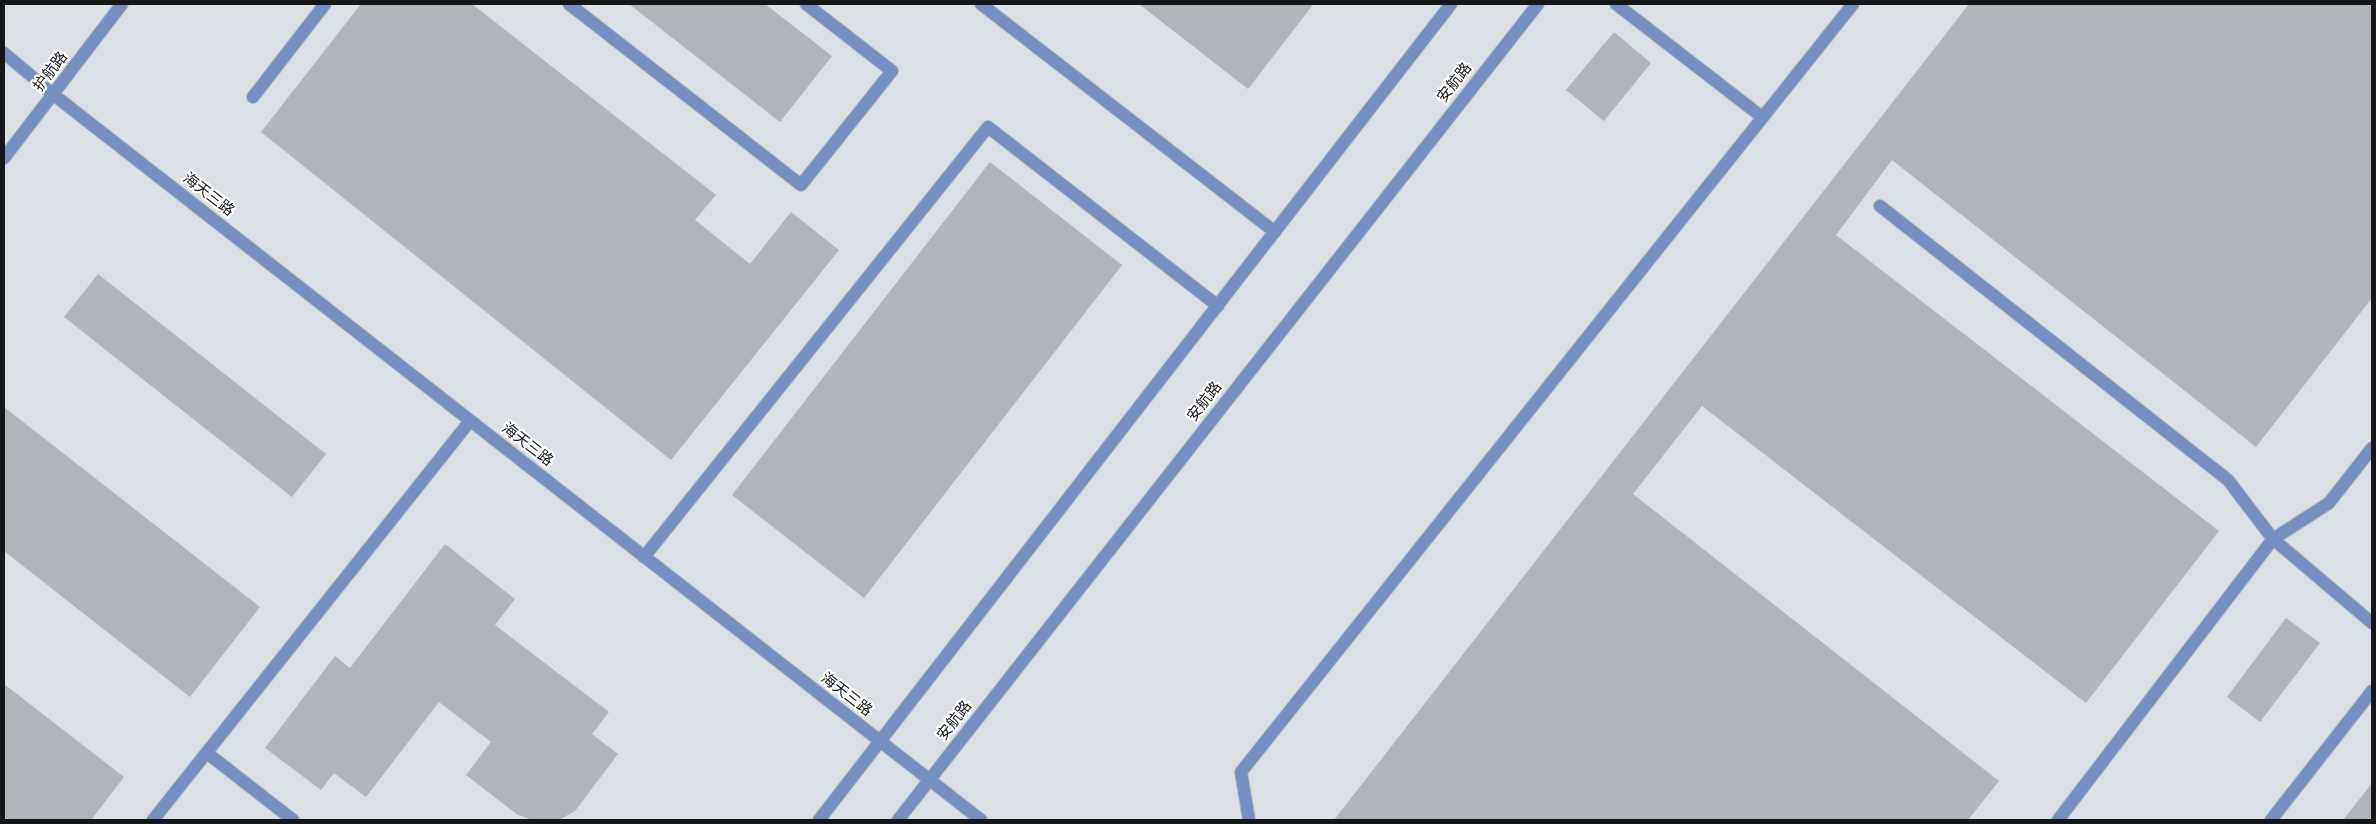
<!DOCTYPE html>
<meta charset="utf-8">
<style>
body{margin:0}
#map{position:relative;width:2376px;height:824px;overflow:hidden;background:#dbdfe6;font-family:Signika,sans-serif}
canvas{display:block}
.frame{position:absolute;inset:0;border:5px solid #151618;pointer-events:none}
</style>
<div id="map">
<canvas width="2376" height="824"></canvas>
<div class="frame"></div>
</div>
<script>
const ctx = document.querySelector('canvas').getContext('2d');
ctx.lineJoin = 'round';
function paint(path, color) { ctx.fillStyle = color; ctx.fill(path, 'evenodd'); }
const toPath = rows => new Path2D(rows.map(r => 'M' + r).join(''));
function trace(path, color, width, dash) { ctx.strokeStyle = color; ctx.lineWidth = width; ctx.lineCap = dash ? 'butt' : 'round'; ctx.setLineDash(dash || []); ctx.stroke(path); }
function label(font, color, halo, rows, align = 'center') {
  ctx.font = font + ' Signika,"Noto Sans SC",sans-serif'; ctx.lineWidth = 4.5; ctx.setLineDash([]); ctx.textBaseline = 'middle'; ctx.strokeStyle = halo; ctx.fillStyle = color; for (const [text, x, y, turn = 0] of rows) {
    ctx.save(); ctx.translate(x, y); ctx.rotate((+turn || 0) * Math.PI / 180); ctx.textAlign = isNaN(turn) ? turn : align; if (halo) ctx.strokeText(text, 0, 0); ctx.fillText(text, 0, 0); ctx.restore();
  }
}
paint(toPath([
 [361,4,472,4,716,195,695,220,750,264,791,212,839,250,671,460,261,132],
 [629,4,765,4,832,56,780,122],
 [1139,4,1310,4,1312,6,1248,89],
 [1969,4,2372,4,2372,298,2256,447,1892,160,1836,235,2219,531,2086,703,1702,406,1633,494,1999,781,1968,820,1334,820],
 [1614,32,1651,63,1604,121,1566,90],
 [990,162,1122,265,864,598,732,495],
 [98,274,326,454,292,497,64,317],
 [4,407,260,607,190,697,4,551],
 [445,544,515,599,495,625,609,712,592,734,618,754,575,811,559,820,533,820,518,815,466,775,491,742,439,702,366,797,334,773,321,790,265,748,335,656,350,668],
 [2286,618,2320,643,2260,722,2227,697],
 [4,684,124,777,91,820,4,820],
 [2372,783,2372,820,2343,820]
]), '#b0b4bb');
const service = toPath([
 [569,4,801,185,892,71,806,4],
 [981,4,1275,232],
 [1616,4,1762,117],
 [4,53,54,95],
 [253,97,325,4],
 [1880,206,2228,480,2273,539,2372,623],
 [644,557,988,127,1218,306],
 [207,753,293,820],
 [153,820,470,421],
 [1249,820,1241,772,1853,4],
 [2058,820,2273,539,2329,503,2372,448],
 [2271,820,2372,691]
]);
const minor = toPath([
 [54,95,981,820],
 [4,158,122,4]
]);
const tertiary = toPath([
 [819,820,1451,4],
 [898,820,1538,4]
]);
trace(service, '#b7bbc1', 14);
trace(minor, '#b7bbc1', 14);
trace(tertiary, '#b7bbc1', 14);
trace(service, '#758fc1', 12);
trace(minor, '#758fc1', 12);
trace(tertiary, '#758fc1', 12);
label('15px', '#151618', '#fff', [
 ["护航路",51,72,-53],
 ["安航路",1455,83,-52],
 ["海天三路",208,195,38],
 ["安航路",1205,402,-52],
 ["海天三路",527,445,38],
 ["海天三路",846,695,38],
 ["安航路",955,721,-52]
]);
</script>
